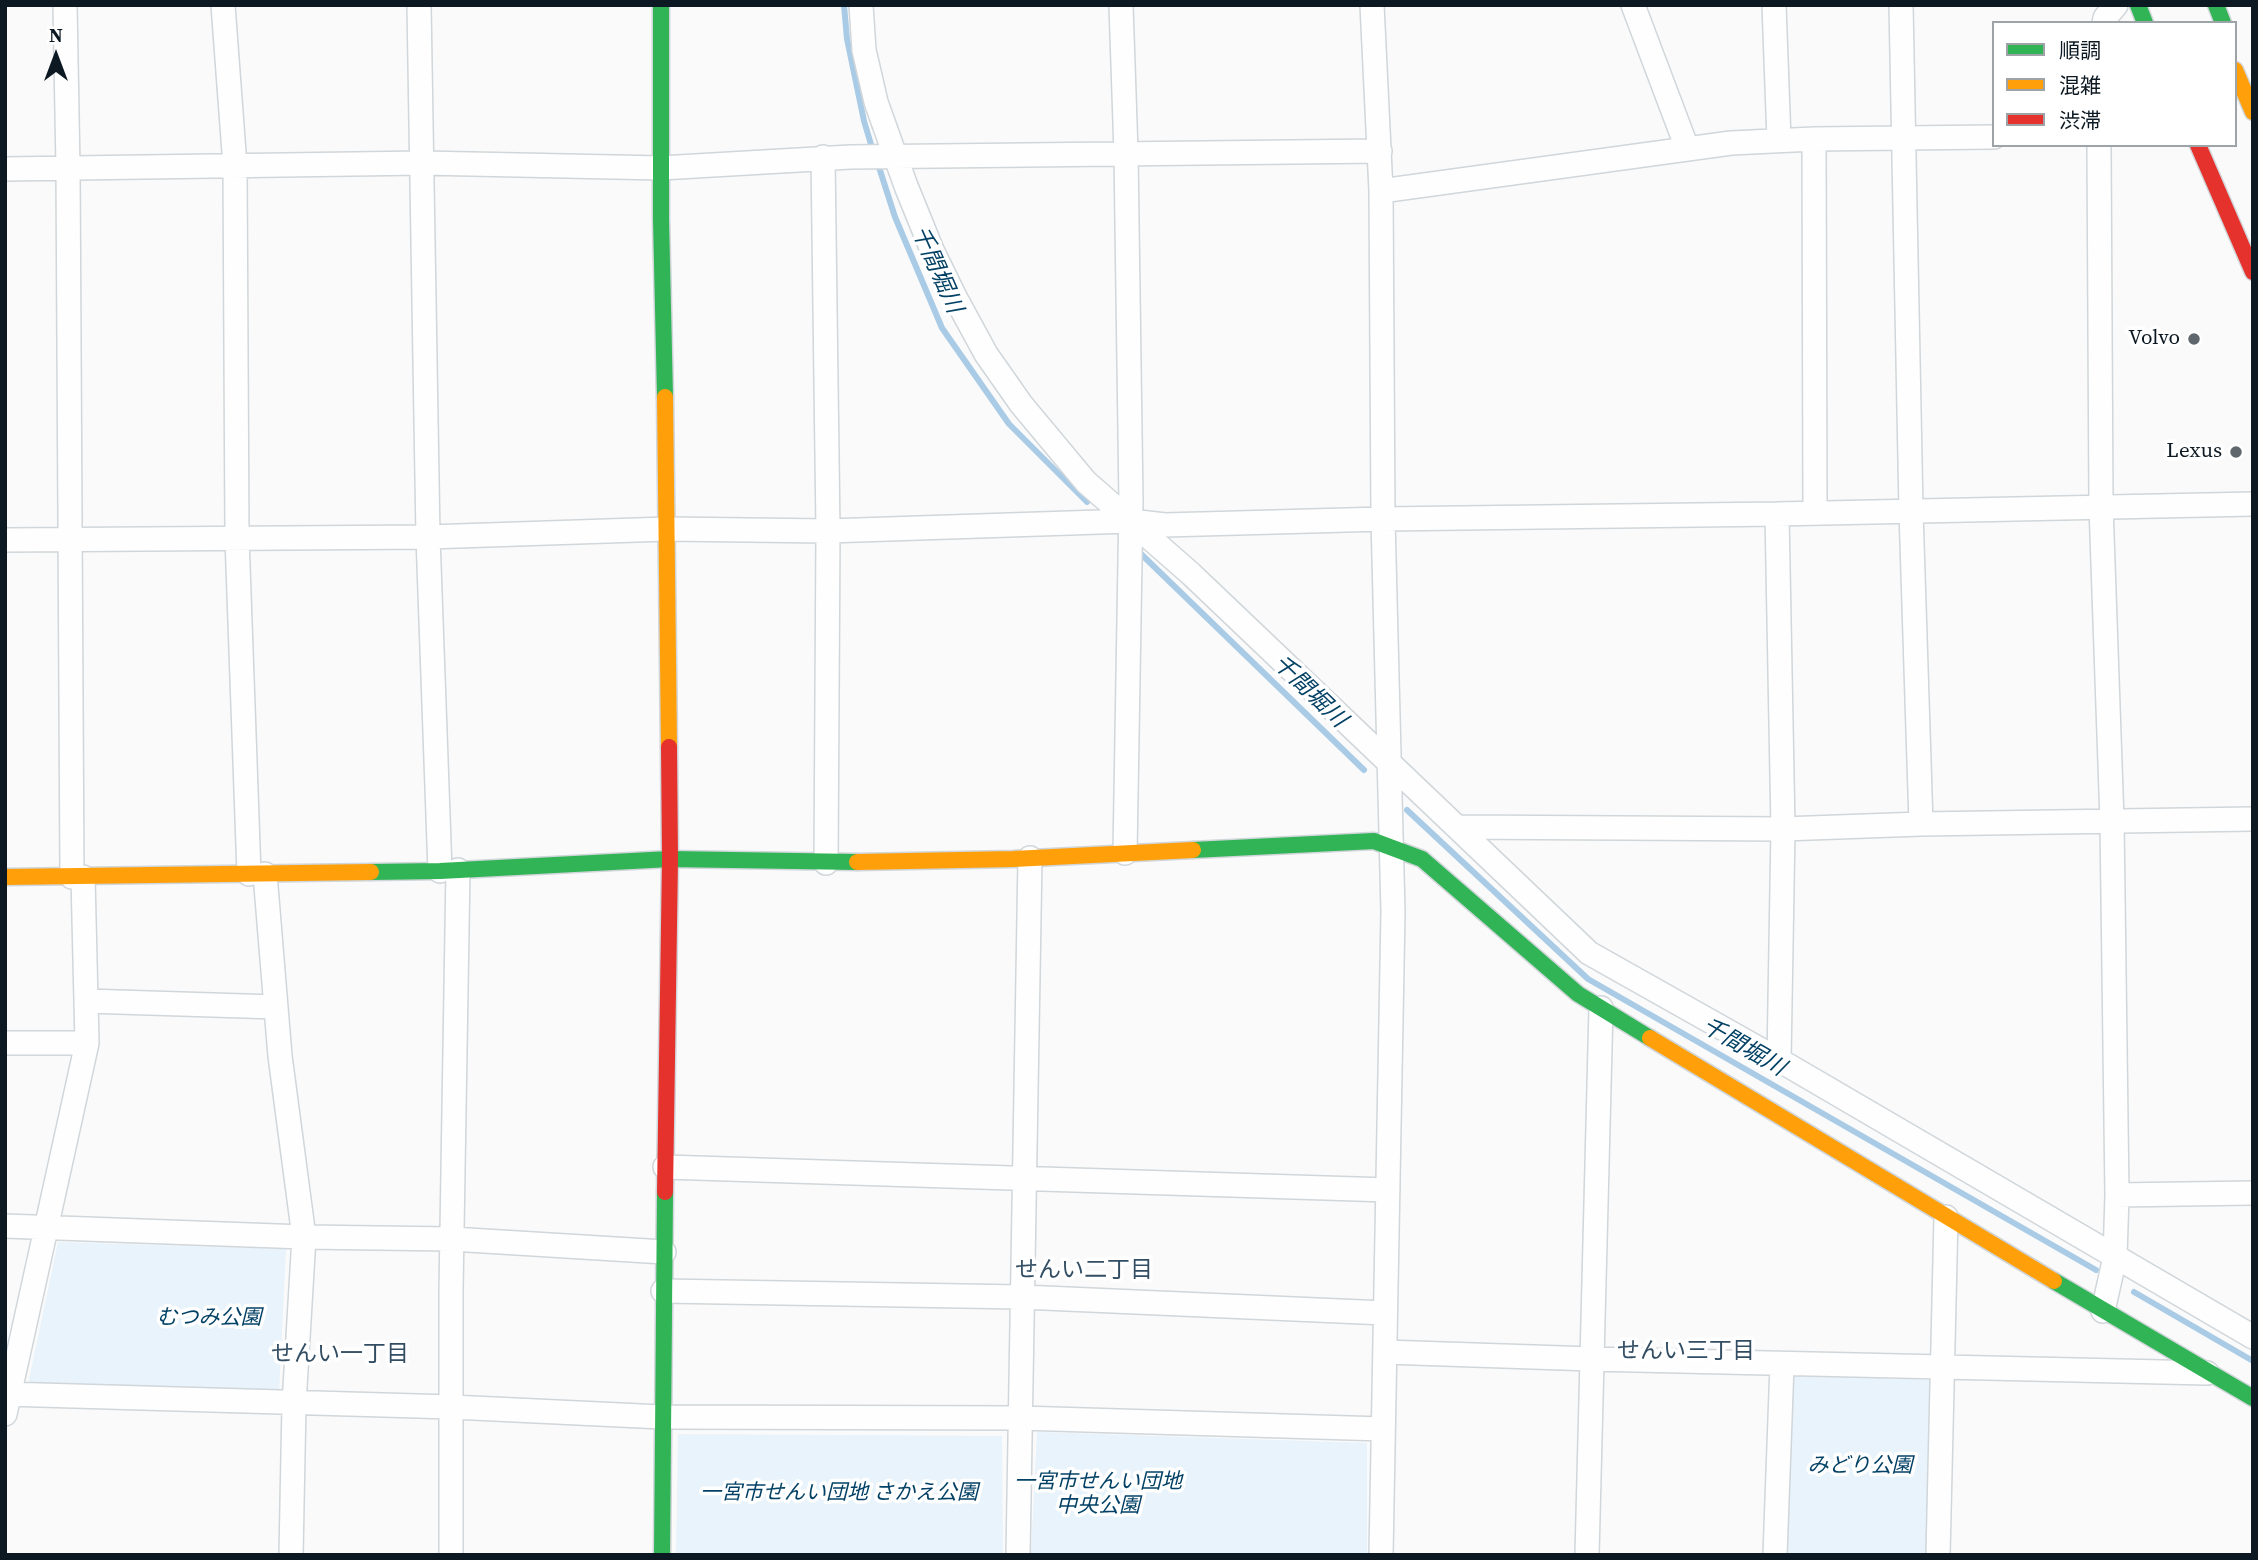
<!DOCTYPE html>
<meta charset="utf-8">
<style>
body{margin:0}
#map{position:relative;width:2258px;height:1560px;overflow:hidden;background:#fafafa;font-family:"Source Serif 4","Noto Sans JP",serif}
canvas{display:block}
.frame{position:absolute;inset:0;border:7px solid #0d1922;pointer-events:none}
.legend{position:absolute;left:1992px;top:21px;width:245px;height:126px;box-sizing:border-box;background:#fff;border:2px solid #9ea3a7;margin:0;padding:9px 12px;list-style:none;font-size:21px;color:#0d1922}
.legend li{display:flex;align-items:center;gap:14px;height:35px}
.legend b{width:35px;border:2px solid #9ea3a7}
.north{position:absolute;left:21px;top:21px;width:70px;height:70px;-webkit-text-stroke:5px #fff;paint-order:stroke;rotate:0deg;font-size:19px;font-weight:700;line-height:28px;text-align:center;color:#0d1922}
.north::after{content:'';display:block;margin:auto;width:24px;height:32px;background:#0d1922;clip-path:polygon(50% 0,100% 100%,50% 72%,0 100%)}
</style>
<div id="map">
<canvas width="2258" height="1560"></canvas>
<div class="frame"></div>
<ul class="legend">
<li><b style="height:9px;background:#30b455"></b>順調</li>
<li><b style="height:9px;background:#ff9f0a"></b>混雑</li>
<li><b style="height:9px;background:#e5322d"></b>渋滞</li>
</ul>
<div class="north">N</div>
</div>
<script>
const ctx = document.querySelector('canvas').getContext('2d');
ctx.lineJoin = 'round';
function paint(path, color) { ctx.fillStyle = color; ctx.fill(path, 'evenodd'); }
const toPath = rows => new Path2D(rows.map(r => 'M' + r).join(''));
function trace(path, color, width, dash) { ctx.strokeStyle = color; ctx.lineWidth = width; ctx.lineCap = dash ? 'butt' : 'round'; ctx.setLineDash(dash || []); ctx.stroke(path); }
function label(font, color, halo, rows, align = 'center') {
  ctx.font = font + ' "Source Serif 4","Noto Sans JP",serif'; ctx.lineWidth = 7; ctx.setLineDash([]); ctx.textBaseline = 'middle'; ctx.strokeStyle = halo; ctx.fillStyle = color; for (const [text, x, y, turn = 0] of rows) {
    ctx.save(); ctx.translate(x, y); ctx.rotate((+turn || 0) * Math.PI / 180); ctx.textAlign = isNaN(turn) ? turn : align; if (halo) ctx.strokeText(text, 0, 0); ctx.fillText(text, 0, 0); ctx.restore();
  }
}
paint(toPath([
 [58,1242,286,1249,279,1393,28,1384],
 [1792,1375,1934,1380,1929,1555,1787,1555],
 [1037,1432,1367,1443,1367,1555,1031,1555],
 [678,1434,1002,1436,1003,1555,676,1555]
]), '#e8f3fb');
trace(toPath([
 [844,5,847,39,864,121,873,151],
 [877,161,895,217,942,328,1009,424,1087,502],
 [1140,553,1364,770],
 [1407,810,1588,979,2096,1270],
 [2134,1292,2253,1361]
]), '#a9cbe5', 6);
const street = toPath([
 [65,5,68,168,72,877],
 [223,5,235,166,237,538,249,874],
 [419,5,428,537,440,871],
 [861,5,864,50,876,102,906,186,932,250,955,297,986,354,1021,404,1086,482,1191,574,1589,953,1779,1060,2253,1337],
 [1121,5,1126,153,1131,502,1125,853],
 [1372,5,1381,191,1383,519,1393,912,1381,1555],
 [1633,5,1687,148],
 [1774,5,1779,140],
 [1901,5,1911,511,1921,824],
 [2104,23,2105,18,2116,5],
 [1814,139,1815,513],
 [2099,145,2101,506,2112,821,2117,1195,2115,1257,2103,1311],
 [823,157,828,531,826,863],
 [5,169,423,163,661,168,850,157,1380,151],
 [1381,191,1731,143,1814,139,1994,137],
 [1777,514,1783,829,1779,1060],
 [5,540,428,537,667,529,828,531,1130,521,1165,525,1383,519,1777,514,2253,504],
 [1458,827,1783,829,1921,824,2253,819],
 [265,874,280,1056,304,1237,294,1404,291,1555],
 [86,1001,276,1007],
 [5,1043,87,1043],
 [665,1167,1388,1190],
 [2117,1195,2253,1193],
 [5,1226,304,1237,452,1239,664,1252],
 [663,1291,1022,1297,1385,1313],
 [1385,1352,1592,1359,2207,1373],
 [5,1394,452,1407,662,1417,1020,1418,1383,1429],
 [5,1414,87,1043,83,877],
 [451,1555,451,1290,458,870],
 [1018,1555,1030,858],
 [1587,1555,1601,1008],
 [1775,1555,1782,1364],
 [1938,1555,1946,1217]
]);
const fast = toPath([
 [661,5,661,219,665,397],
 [2138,5,2145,23],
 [2216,5,2223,23],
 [1193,850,1374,841,1422,859,1578,994,1650,1038],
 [371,872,440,871,670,859,857,862],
 [2054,1281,2253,1398],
 [662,1555,665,1192]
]);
const slow = toPath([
 [2235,70,2253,112],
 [665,397,669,747],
 [857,862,1013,859,1193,850],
 [5,877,371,872],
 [1650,1038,2054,1281]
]);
const jam = toPath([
 [2198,145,2253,272],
 [665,1192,670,859,669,747]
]);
trace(street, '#d0d6da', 26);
trace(fast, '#d0d6da', 19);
trace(slow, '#d0d6da', 19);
trace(jam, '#d0d6da', 19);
trace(street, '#fefefe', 23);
trace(fast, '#30b455', 16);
trace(slow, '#ff9f0a', 16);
trace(jam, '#e5322d', 16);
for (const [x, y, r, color] of [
 [2194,339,7,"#60686e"],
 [2236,452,7,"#60686e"]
]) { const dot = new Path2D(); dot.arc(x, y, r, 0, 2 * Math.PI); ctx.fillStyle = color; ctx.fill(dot); trace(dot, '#fff', 2.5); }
label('21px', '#0d1922', '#fff', [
 ["Volvo",2180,339],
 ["Lexus",2222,452]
], 'right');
label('italic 21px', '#024165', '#fff', [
 ["むつみ公園",209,1319],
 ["みどり公園",1860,1467],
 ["一宮市せんい団地",1098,1483],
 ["中央公園",1098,1507],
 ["一宮市せんい団地 さかえ公園",839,1494]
]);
label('italic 23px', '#034265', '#fff', [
 ["千間堀川",936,270,66],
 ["千間堀川",1309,692,44],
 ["千間堀川",1743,1048,30]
]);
label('23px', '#334e63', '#fff', [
 ["せんい二丁目",1084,1271],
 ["せんい三丁目",1686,1352],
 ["せんい一丁目",340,1355]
]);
</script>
